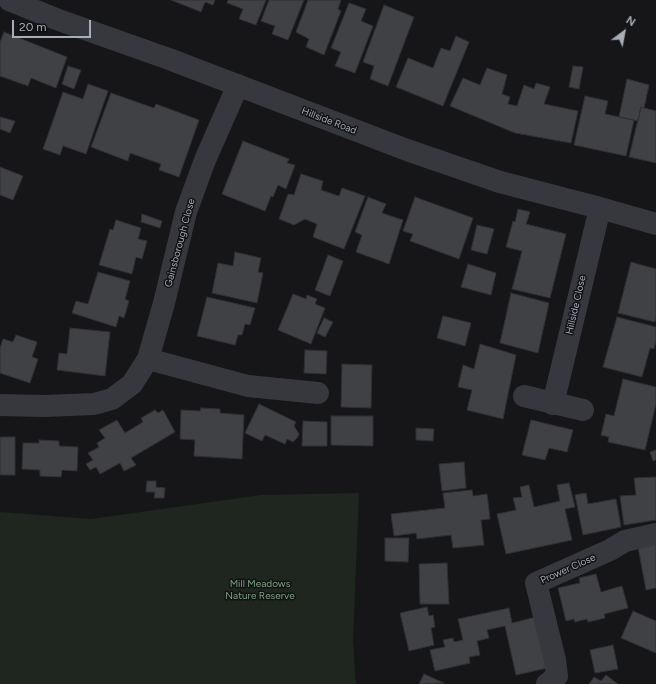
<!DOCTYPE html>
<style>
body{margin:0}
#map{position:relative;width:656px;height:684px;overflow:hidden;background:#161618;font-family:Figtree,sans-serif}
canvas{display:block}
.north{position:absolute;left:604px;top:12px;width:40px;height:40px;-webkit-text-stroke:3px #111113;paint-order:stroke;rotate:32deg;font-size:11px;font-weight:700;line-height:16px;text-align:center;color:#a8adb8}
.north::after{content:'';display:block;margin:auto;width:14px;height:18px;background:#a8adb8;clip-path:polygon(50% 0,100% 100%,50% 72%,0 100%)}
.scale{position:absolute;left:12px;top:20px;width:79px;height:18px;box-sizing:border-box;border:2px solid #a8adb8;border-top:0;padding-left:5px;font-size:12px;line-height:14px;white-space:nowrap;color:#a8adb8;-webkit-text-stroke:3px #111113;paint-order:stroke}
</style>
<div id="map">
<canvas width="656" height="684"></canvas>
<div class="north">N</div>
<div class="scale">20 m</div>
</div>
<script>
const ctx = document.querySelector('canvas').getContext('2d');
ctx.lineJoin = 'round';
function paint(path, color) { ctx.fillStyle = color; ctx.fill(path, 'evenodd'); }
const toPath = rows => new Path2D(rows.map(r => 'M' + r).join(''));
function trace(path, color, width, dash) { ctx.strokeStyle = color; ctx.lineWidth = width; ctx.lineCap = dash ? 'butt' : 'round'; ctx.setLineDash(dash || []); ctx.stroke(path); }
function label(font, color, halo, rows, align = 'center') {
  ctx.font = font + ' Figtree,sans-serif'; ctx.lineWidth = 3; ctx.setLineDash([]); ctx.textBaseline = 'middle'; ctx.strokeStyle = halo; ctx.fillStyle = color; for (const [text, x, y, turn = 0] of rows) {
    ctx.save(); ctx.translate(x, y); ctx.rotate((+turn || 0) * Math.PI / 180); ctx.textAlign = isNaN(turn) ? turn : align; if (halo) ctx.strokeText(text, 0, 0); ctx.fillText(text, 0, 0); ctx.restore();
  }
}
paint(toPath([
 [359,493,353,641,356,684,0,684,0,512,91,519,261,495]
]), '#1e261f');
const building = toPath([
 [171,0,215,0,213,5,205,2,201,12,171,0],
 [228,0,266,0,256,25,239,19,243,9,227,3,228,0],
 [269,0,304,0,288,40,272,34,275,26,261,21,269,0],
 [308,0,341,0,338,9,341,11,324,55,306,47,309,39,296,32,308,0],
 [349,3,366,9,361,21,373,26,355,73,335,66,341,52,331,48,349,3],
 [384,5,414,17,388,86,370,79,374,66,363,62,384,5],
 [4,32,67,57,56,88,31,78,28,86,0,76,0,42,4,32],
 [456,36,469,42,443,106,396,87,408,58,433,68,441,48,450,51,456,36],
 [68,66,81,70,74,89,62,84,68,66],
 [573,66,583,67,579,89,569,87,573,66],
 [487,68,507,75,502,94,510,97,508,104,517,106,524,85,534,89,536,83,550,87,544,104,578,111,571,143,515,133,450,106,463,78,480,85,487,68],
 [627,79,649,85,644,108,641,107,638,121,619,117,627,79],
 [88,84,108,91,86,154,63,146,60,155,43,149,63,92,83,99,88,84],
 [111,93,154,108,156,104,199,120,179,177,159,170,161,164,130,153,128,161,91,147,111,93],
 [585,96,608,101,605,114,634,120,626,156,574,145,585,96],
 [641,107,656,111,656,163,629,157,641,107],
 [0,117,15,121,10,133,0,129,0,117],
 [243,141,289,159,287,163,295,165,286,189,278,185,273,197,271,196,265,211,222,194,243,141],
 [0,167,23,176,13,200,0,195,0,167],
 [301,174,323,181,321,190,339,196,342,188,365,196,344,249,313,237,317,224,305,219,294,225,279,219,288,194,294,195,301,174],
 [368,197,386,204,382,213,403,220,389,264,356,252,362,235,355,232,368,197],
 [415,197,473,218,459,259,410,241,413,234,403,231,415,197],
 [518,209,530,212,526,224,566,234,550,298,512,289,522,251,506,247,513,221,515,222,518,209],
 [142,214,162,221,160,228,141,222,142,214],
 [116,220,141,228,138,239,147,241,142,259,136,257,132,274,99,265,110,229,113,230,116,220],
 [477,225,494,229,487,254,471,250,477,225],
 [235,252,261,258,258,272,263,273,257,303,212,293,218,263,233,266,235,252],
 [328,255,343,261,330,296,315,290,328,255],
 [631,262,656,269,656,317,655,322,618,313,631,262],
 [468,264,496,273,491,295,461,287,468,264],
 [98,272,130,281,125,299,129,301,124,318,119,316,116,327,72,313,76,301,88,304,98,272],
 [511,293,549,303,538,353,500,343,511,293],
 [293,294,306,299,307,295,317,299,315,304,325,308,311,344,278,330,293,294],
 [207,297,255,308,250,325,245,324,242,335,238,335,235,345,197,336,207,297],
 [443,316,471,323,465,346,437,338,443,316],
 [617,317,656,327,656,341,654,349,650,348,642,377,603,367,617,317],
 [324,318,333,322,325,337,317,333,324,318],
 [70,328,110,332,105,376,57,370,59,353,67,354,70,328],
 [16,335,37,342,32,357,38,359,30,383,0,373,0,348,3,339,13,342,16,335],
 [480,344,516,355,503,419,467,410,472,390,458,387,463,365,474,369,480,344],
 [305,350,327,351,326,374,304,373,305,350],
 [342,364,372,365,371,408,341,407,342,364],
 [623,379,656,387,656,404,645,450,608,442,609,437,601,435,606,414,614,416,623,379],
 [259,404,296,422,294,426,299,434,297,438,293,442,287,439,285,444,265,435,262,441,245,433,259,404],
 [201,408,220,409,220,413,244,415,242,459,194,456,195,440,180,439,181,410,200,411,201,408],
 [155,410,158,413,163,410,175,432,131,458,136,465,124,471,120,463,100,474,96,467,90,470,86,464,93,460,88,453,99,447,97,443,105,438,99,430,117,420,125,433,143,422,141,418,155,410],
 [331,416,373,416,373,446,331,445,331,416],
 [531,420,573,430,567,452,549,448,545,460,522,455,531,420],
 [303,421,327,422,327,446,302,446,303,421],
 [416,428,434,429,433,441,416,440,416,428],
 [0,437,15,437,15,475,0,475,0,437],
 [39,440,59,441,59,446,78,447,77,471,62,470,61,477,40,476,40,470,22,469,23,443,39,443,39,440],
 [656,450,656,460,653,461,650,452,656,450],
 [464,462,466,488,442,491,439,464,464,462],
 [656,477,656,520,624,525,620,496,636,495,634,478,656,477],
 [147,481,156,481,156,487,165,488,164,498,154,498,155,492,146,492,147,481],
 [569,483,575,507,565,509,572,540,506,554,497,514,516,510,513,498,522,497,520,487,529,485,534,507,560,501,557,485,569,483],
 [472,490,473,496,487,494,490,519,481,520,484,545,453,548,451,535,417,539,416,533,394,536,391,514,445,508,443,493,472,490],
 [586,493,588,504,616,499,621,527,583,535,575,495,586,493],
 [385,538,409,538,408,562,385,561,385,538],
 [656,544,656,588,646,590,638,547,656,544],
 [447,563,449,604,420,604,419,564,447,563],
 [596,574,601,592,622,586,628,608,604,614,605,618,588,622,587,619,575,622,574,619,566,621,558,588,580,583,579,578,596,574],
 [427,607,429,616,433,615,435,627,431,628,434,645,409,651,400,613,427,607],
 [509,608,512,623,536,617,547,668,516,675,505,626,487,630,489,638,477,641,480,655,469,657,470,663,435,671,430,650,445,647,443,640,453,638,454,642,463,640,458,619,509,608],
 [633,611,656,621,656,653,621,638,633,611],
 [613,645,618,669,595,673,590,650,613,645],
 [424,674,444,683,419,684,424,674],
 [606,675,618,684,589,684,594,677,601,681,606,675]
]);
paint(building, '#404145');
trace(building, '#303034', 1);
trace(toPath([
 [9,0,56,19,169,59,407,150,500,182,600,208,656,224],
 [148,359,248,386,318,393],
 [524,396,583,410],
 [553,404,600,208],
 [0,405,44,406,94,404,112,399,132,384,148,359,164,303,186,212,205,160,238,85],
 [547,684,557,676,555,660,536,583,610,550,625,541,656,534]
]), '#37383d', 22);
label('10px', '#a8adb8', '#111113', [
 ["Hillside Road",329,121,21],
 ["Gainsborough Close",180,243,-75],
 ["Hillside Close",576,305,-77],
 ["Prower Close",568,569,-24]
]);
label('10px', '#7fa381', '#111113', [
 ["Mill Meadows",260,584],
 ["Nature Reserve",260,596]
]);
</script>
